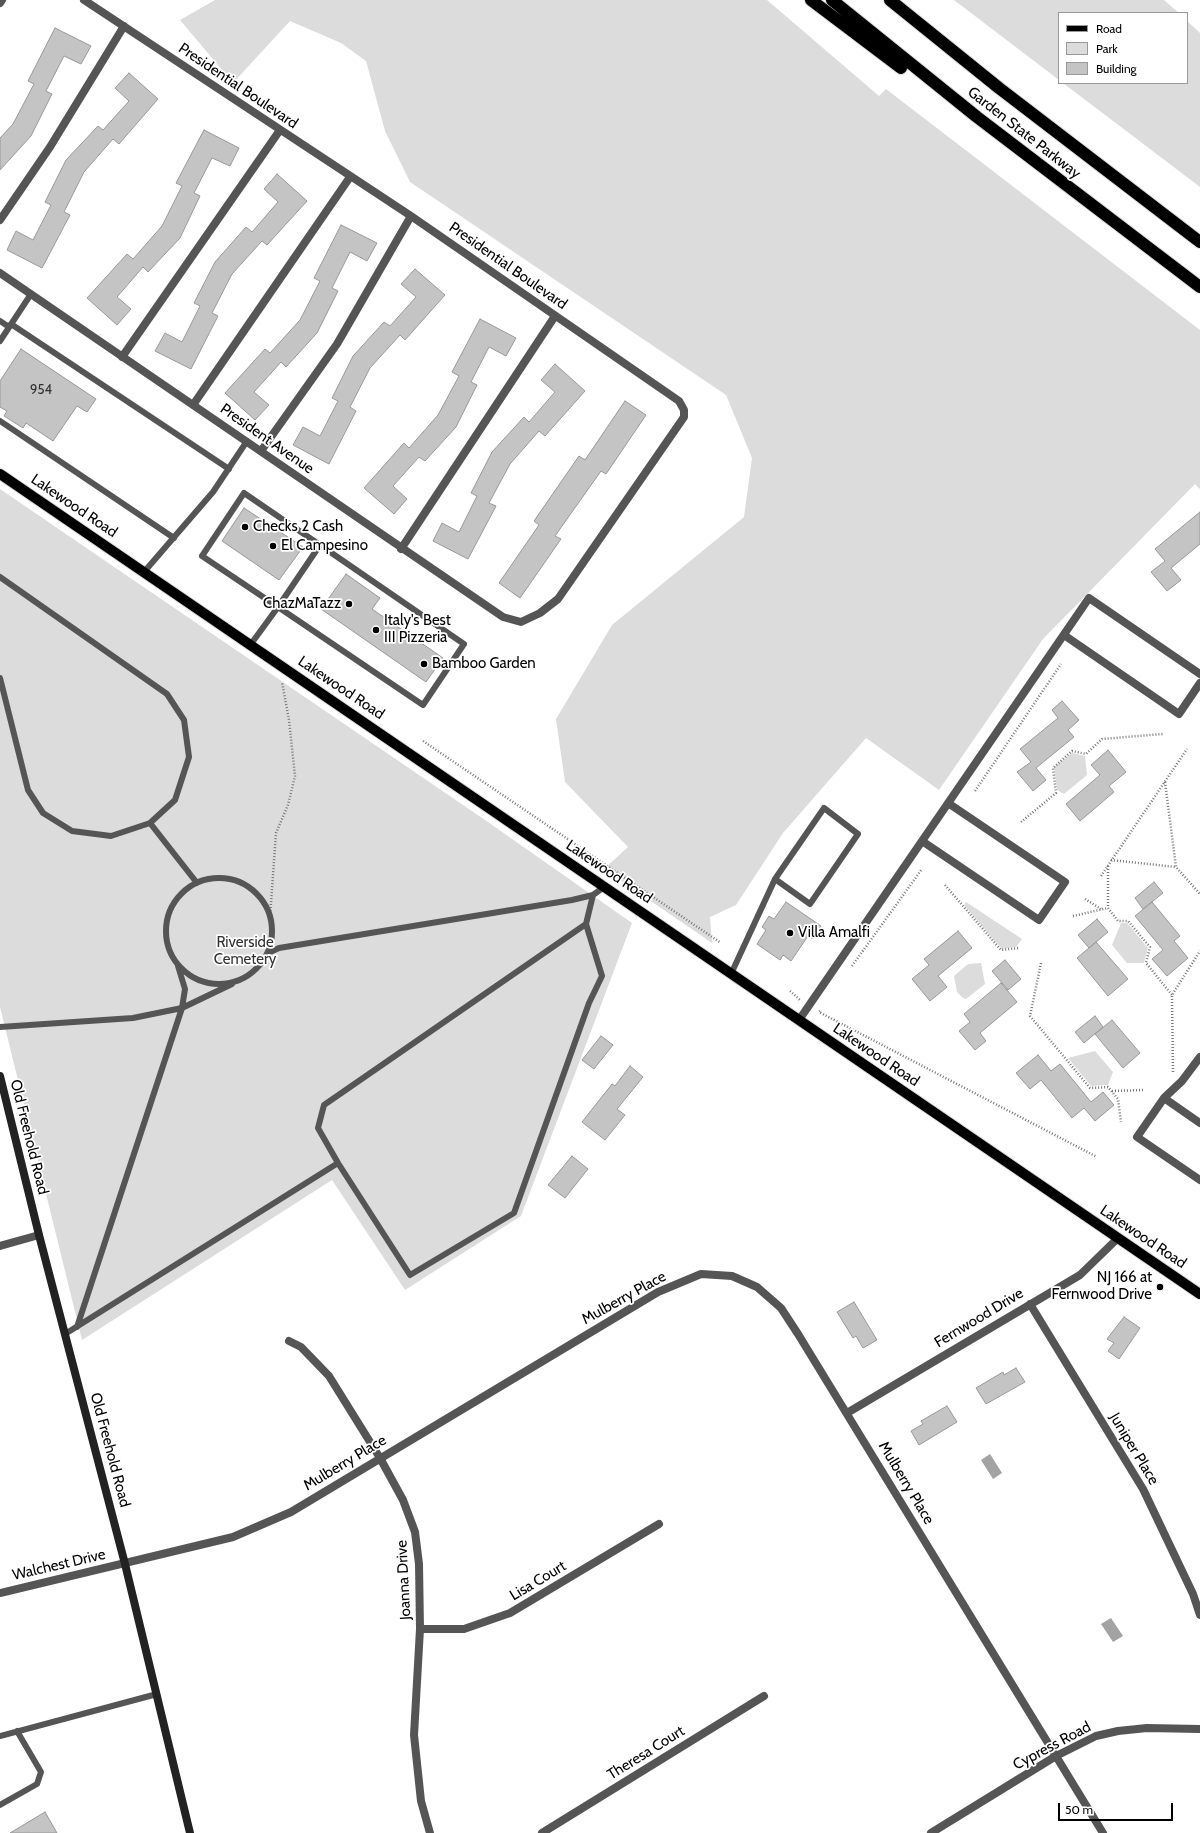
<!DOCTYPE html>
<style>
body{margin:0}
#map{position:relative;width:1200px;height:1833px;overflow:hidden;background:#fff;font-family:Cabin,sans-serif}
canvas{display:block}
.legend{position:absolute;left:1058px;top:12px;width:130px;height:72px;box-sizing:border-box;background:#fff;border:1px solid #999;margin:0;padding:5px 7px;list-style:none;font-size:12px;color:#000}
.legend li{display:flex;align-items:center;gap:8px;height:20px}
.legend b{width:20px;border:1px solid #999}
.scale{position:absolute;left:1058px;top:1803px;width:115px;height:18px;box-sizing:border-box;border:2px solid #000;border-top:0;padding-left:5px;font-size:12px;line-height:14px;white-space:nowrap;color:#000;-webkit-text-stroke:3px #fff;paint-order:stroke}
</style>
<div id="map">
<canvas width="1200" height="1833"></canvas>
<ul class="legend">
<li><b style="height:5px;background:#000"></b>Road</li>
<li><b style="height:11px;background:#dcdcdc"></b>Park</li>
<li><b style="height:11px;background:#c4c4c4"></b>Building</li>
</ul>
<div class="scale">50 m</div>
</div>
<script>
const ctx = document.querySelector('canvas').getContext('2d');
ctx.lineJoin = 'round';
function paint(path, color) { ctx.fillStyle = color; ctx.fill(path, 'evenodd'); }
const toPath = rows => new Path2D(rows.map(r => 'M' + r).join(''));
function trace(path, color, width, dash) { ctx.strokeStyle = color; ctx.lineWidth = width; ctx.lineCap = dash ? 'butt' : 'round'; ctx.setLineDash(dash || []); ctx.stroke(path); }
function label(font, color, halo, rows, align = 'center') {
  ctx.font = font + ' Cabin,sans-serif'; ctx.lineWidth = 3.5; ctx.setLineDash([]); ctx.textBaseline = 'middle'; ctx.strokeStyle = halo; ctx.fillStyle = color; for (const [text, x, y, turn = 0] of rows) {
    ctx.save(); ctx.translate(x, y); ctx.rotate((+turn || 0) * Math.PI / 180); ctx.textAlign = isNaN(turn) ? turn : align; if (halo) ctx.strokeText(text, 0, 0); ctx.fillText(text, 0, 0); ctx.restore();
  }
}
paint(toPath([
 [215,0,767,0,879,96,886,89,1200,330,1200,489,1195,484,1043,639,939,790,866,738,783,833,736,905,710,917,712,943,604,869,628,847,565,782,556,719,612,625,744,517,752,458,726,395,410,182,385,131,366,61,341,43,290,21,233,83,180,20],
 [954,0,1164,0,1179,13,1059,13,1059,80],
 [1187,21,1200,33,1200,187,1063,83,1187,83],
 [0,489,485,820,632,923,521,1216,405,1290,332,1180,82,1340,0,1007],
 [1072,753,1085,756,1087,775,1064,794,1057,790,1054,767],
 [966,902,1022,939,1016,947,1002,949,964,905],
 [1121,923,1127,923,1148,948,1144,963,1127,963,1112,945],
 [981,963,985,984,966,999,963,998,957,992,954,976,968,964],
 [1095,1051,1113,1072,1108,1085,1091,1086,1068,1058]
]), '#dcdcdc');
paint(toPath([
 [990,1454,1002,1473,993,1479,981,1460],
 [1111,1618,1123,1636,1113,1642,1101,1624]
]), '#a3a3a3');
const building = toPath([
 [55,28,91,46,81,64,64,56,46,91,52,94,31,136,0,170,0,138,13,124,34,84,28,81,55,28],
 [129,73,158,99,119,144,113,139,84,172,64,212,70,215,42,268,7,250,16,231,33,240,51,205,45,202,66,160,98,126,103,130,129,101,115,88,129,73],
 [204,130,239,148,230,166,212,158,194,193,200,196,180,238,148,272,143,267,117,297,131,309,117,325,87,298,127,254,133,259,162,226,182,186,176,183,204,130],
 [277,174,307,201,267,245,262,241,232,274,212,313,218,316,191,369,155,351,165,333,182,342,200,306,194,303,215,262,246,227,252,232,278,202,264,189,277,174],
 [341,225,377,243,367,261,350,252,332,288,338,291,317,333,286,367,281,362,254,392,269,405,255,420,225,393,265,349,270,353,300,320,320,281,314,278,341,225],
 [415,269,445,295,405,340,400,335,370,368,350,407,356,411,329,464,293,445,303,427,320,436,338,401,332,398,353,356,384,322,390,326,416,297,401,284,415,269],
 [480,319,516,338,506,356,489,347,471,382,477,385,456,427,425,461,419,457,393,486,407,499,394,514,364,488,404,443,409,448,438,415,459,376,452,372,480,319],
 [21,349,96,399,87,412,77,406,53,441,26,423,23,428,4,416,7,411,0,407,0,381,21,349],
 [555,364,585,391,545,436,539,431,510,464,489,503,496,506,468,559,433,541,442,523,459,532,477,496,471,493,492,452,524,417,529,422,555,392,541,380,555,364],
 [625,401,646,415,606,474,601,471,555,536,561,539,520,598,499,583,539,525,534,521,579,456,585,460,625,401],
 [244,508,303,547,279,580,222,541,244,508],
 [1200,512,1200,544,1171,568,1181,580,1167,591,1151,572,1165,561,1155,549,1200,512],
 [346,574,380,598,372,609,443,658,426,682,321,609,346,574],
 [1062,701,1079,720,1068,730,1074,737,1036,768,1046,780,1033,791,1017,772,1031,762,1020,749,1058,718,1052,710,1062,701],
 [1108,750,1126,772,1109,786,1114,792,1080,821,1066,804,1100,775,1091,765,1108,750],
 [1154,882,1163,893,1143,909,1135,898,1154,882],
 [786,902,821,926,812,939,808,936,791,961,783,955,780,960,757,944,766,930,762,927,769,916,774,919,786,902],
 [1152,902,1180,936,1174,941,1188,958,1167,976,1152,959,1163,950,1135,916,1152,902],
 [1097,919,1108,932,1089,948,1078,935,1097,919],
 [958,931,972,948,938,976,947,987,930,1001,912,979,929,965,924,959,958,931],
 [1096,942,1128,979,1108,996,1077,958,1096,942],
 [1005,960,1021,979,1008,990,992,971,1005,960],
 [1001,983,1017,1002,980,1033,986,1041,975,1050,959,1031,970,1022,964,1014,1001,983],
 [1095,1016,1103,1027,1084,1043,1075,1032,1095,1016],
 [1112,1020,1140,1053,1123,1068,1095,1034,1112,1020],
 [601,1036,613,1045,594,1069,582,1060,601,1036],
 [1038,1055,1051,1071,1060,1064,1091,1102,1103,1092,1114,1105,1095,1121,1084,1108,1072,1118,1041,1080,1030,1089,1016,1073,1038,1055],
 [630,1066,643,1077,617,1109,625,1115,605,1140,582,1122,612,1084,615,1086,630,1066],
 [572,1156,588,1169,565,1198,548,1185,572,1156],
 [854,1302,877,1340,863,1348,856,1336,853,1338,837,1312,854,1302],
 [1124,1317,1140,1328,1119,1359,1108,1351,1114,1343,1107,1339,1124,1317],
 [1016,1368,1025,1382,986,1404,976,1388,1003,1372,1004,1375,1016,1368],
 [947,1406,957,1422,919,1445,911,1431,923,1424,921,1421,947,1406],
 [45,1812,57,1833,10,1833,45,1812]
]);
paint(building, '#c4c4c4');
trace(building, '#999', 1);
const primary = toPath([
 [0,474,1200,1294]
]);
const highway = toPath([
 [811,0,901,68],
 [832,0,977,117,1200,287],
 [890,0,999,88,1200,242]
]);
trace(primary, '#dbdbdb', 12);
trace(highway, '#dbdbdb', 14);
trace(toPath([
 [423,741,721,943],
 [1165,782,1176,867,1200,894],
 [975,791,1061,664],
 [1021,822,1056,793,1053,768,1072,751,1086,754,1102,739,1163,734],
 [1111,860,1176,867],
 [1108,866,1108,908,1118,921,1128,921,1150,947,1146,963,1172,995],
 [1101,876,1187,749],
 [945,885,1001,950,1019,948],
 [1085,899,1101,909],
 [1073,916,1108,908],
 [270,917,276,833,288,805,295,776,289,720,282,682],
 [1041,963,1030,1016,1090,1088,1108,1087,1118,1099,1121,1122],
 [852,966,922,869],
 [790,991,800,1000],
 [820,1011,819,1012,1097,1157],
 [1173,1072,1172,995,1200,951],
 [1112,1091,1143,1090]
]), '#777', 2.5, [1, 2]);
trace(toPath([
 [0,321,9,327],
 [11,324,229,469],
 [0,341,31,294],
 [0,421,174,538],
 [144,572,213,492,247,441],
 [0,577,167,694,184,720,189,757,175,800,150,823,111,836,72,831,43,813,28,790,0,678],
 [251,644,278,607,320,545,244,493,202,556,278,607,423,705,464,644,320,545],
 [150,823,197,883],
 '166 931a53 53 0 1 1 106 0a53 53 0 1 1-106 0Z',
 [586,924,324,1105,318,1128,338,1163,410,1275,514,1213,589,1003,602,976,586,924,593,895],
 [268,953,279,948,572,900,593,895,604,887],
 [731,974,775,879,824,808,858,834,810,904,775,879],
 [0,1027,133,1018,182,1008,232,984],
 [77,1327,182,1008,185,989,178,966],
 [65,1334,338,1163],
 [0,1736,157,1694],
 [0,1805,37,1784,41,1772,17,1731]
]), '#555', 6);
trace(toPath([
 [0,3,2,0],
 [0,220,50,147,124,26],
 [0,273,503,617,521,622,540,613,558,599,684,417,684,410,679,401,411,216,84,0],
 [122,357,280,130],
 [193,405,350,177],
 [261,451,337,344,411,216],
 [401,549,555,316],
 [1064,635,1179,714,1200,683],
 [922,841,1039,920,1065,882,948,803],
 [799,1020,1089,598,1200,674],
 [1164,1098,1182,1081,1200,1057],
 [1200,1123,1164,1098,1137,1137,1200,1180],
 [0,1246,39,1235],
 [1030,1304,1143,1489,1193,1594,1200,1615],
 [289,1341,301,1347,329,1376,380,1458,403,1500,415,1532,419,1564,420,1629,414,1735,421,1801,430,1833],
 [847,1413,1080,1275,1118,1238],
 [0,1593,233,1537,291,1512,658,1292,701,1274,732,1276,757,1287,781,1308,798,1334,1103,1833],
 [420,1629,464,1629,510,1613,659,1524],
 [542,1833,764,1696],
 [931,1833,1056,1756,1096,1736,1118,1731,1147,1728,1200,1729]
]), '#555', 8);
trace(toPath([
 [0,1076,39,1235,125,1564,190,1833]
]), '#222', 8);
trace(primary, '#000', 10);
trace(highway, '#000', 12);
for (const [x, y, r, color] of [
 [245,527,4,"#000"],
 [273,546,4,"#000"],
 [349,604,4,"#000"],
 [376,630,4,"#000"],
 [424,664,4,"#000"],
 [790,933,4,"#000"],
 [1160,1287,4,"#000"]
]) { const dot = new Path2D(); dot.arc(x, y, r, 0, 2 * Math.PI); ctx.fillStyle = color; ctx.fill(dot); trace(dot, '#fff', 1.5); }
label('13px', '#313131', null, [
 ["954",41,390]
]);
label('15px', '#000', '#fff', [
 ["Presidential Boulevard",238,86,34],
 ["Garden State Parkway",1024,133,38],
 ["Presidential Boulevard",508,266,35],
 ["President Avenue",267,439,35],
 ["Lakewood Road",74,506,34],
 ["Lakewood Road",341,688,34],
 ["Lakewood Road",609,872,34],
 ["Lakewood Road",876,1055,34],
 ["Old Freehold Road",29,1137,76],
 ["Lakewood Road",1143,1237,34],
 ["Mulberry Place",624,1298,-29],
 ["Fernwood Drive",979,1318,-31],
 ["Juniper Place",1134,1449,59],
 ["Old Freehold Road",110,1450,75],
 ["Mulberry Place",345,1463,-31],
 ["Mulberry Place",906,1483,59],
 ["Walchest Drive",59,1565,-13],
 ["Joanna Drive",404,1580,-93],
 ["Lisa Court",538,1581,-31],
 ["Cypress Road",1052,1746,-28],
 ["Theresa Court",646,1753,-32]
]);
label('15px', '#000', '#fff', [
 ["Checks 2 Cash",253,527],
 ["El Campesino",281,546],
 ["ChazMaTazz",341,604,"right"],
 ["Italy's Best",384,621],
 ["III Pizzeria",384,638],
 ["Bamboo Garden",432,664],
 ["Villa Amalfi",798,933],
 ["NJ 166 at",1152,1278,"right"],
 ["Fernwood Drive",1152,1295,"right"]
], 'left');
label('15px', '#333', '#fff', [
 ["Riverside",245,943],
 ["Cemetery",245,960]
]);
</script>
